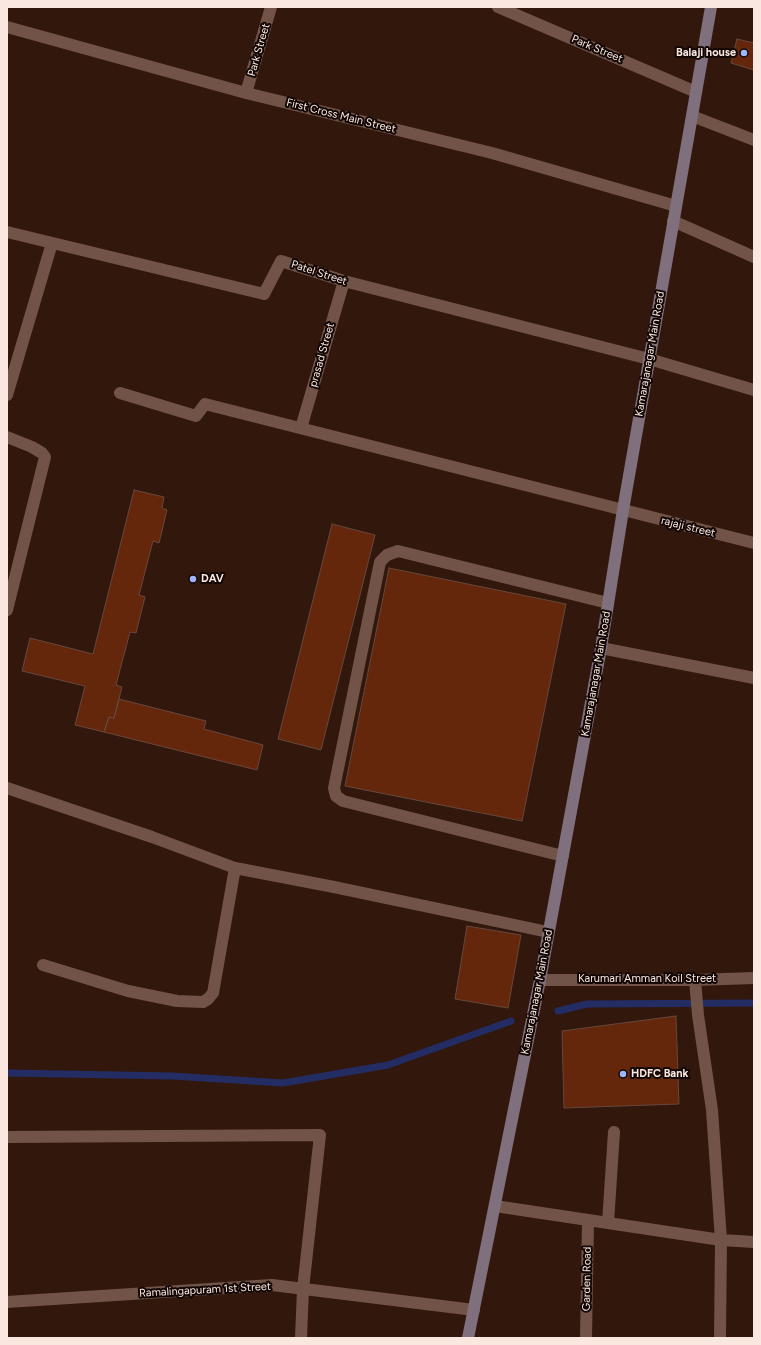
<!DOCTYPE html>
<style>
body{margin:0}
#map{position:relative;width:761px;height:1345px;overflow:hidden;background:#31170c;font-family:Figtree,sans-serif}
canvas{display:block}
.frame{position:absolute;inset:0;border:8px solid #fae7e0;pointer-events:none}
</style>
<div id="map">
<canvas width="761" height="1345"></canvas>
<div class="frame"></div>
</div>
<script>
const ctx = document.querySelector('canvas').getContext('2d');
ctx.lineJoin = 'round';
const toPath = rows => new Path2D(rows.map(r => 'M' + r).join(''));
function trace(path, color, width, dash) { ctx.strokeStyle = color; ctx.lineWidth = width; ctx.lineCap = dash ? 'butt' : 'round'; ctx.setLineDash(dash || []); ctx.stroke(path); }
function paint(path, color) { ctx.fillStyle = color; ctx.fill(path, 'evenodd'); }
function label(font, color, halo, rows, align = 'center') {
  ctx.font = font + ' Figtree,sans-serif'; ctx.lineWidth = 4; ctx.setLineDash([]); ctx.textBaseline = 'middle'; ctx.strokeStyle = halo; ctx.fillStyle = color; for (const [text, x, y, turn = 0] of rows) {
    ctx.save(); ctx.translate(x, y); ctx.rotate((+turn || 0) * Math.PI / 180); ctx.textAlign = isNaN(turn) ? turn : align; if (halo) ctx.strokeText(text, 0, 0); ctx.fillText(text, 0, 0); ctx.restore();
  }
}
trace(toPath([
 [558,1011,587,1004,754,1003],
 [7,1073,172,1076,283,1083,388,1065,511,1021]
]), '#232d64', 7);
const building = toPath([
 [737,39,754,43,754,70,731,63,737,39],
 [134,490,164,497,162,508,167,510,159,543,153,541,139,595,145,597,136,633,130,632,116,685,122,687,114,718,109,717,104,732,75,725,85,686,22,671,30,638,93,654,134,490],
 [332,524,375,535,321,750,278,739,332,524],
 [389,568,566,604,522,821,345,786,389,568],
 [119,699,206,721,204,729,263,745,257,770,104,732,109,717,114,718,119,699],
 [467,926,521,935,508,1008,455,999,467,926],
 [676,1016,679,1104,564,1108,562,1031,676,1016]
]);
paint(building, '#65270c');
trace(building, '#67483d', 1);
trace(toPath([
 [563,856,343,801,336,796,334,788,380,562,387,555,398,551,608,603]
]), '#725347', 12);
trace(toPath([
 [498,7,696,92],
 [7,27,246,93,492,153,676,206],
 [246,93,271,7],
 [692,116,754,140],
 [673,221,754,257],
 [7,232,264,294,281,261,344,281,649,359,754,390],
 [120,393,196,416,205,404,754,543],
 [7,395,52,243],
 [301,428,344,281],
 [7,437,32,447,42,453,45,457,7,610],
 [601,648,754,678],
 [7,788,152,837,235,868,334,887,548,932],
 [43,965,128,991,177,1001,203,1002,208,999,213,993,235,868],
 [540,980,695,980,754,978],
 [695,980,698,1015,712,1110,721,1240,720,1338],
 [7,1137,320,1135,303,1289,301,1338],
 [495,1206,721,1240,754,1242],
 [608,1223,614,1132],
 [7,1302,272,1285,474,1310],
 [586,1338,588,1220]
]), '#725347', 12);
trace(toPath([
 [468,1338,540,980,601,648,623,510,711,7]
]), '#80707d', 12);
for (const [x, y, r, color] of [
 [744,53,4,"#a0b3fd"],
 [193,579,4,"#a0b3fd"],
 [623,1074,4,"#a0b3fd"]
]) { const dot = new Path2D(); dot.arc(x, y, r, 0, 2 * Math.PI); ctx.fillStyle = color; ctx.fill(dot); trace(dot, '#110603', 1.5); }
label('11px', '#fae7e0', '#110603', [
 ["Park Street",597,49,23],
 ["Park Street",259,50,-74],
 ["First Cross Main Street",341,116,14],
 ["Patel Street",319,273,18],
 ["Kamarajanagar Main Road",650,354,-80],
 ["prasad Street",322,355,-74],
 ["rajaji street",688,527,14],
 ["Kamarajanagar Main Road",596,674,-80],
 ["Karumari Amman Koil Street",647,979],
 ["Kamarajanagar Main Road",537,992,-79],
 ["Garden Road",587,1279,-89],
 ["Ramalingapuram 1st Street",205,1290,-3]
]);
label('bold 11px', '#fae7e0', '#110603', [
 ["Balaji house",736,53,"right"],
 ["DAV",201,579],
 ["HDFC Bank",631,1074]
], 'left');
</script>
